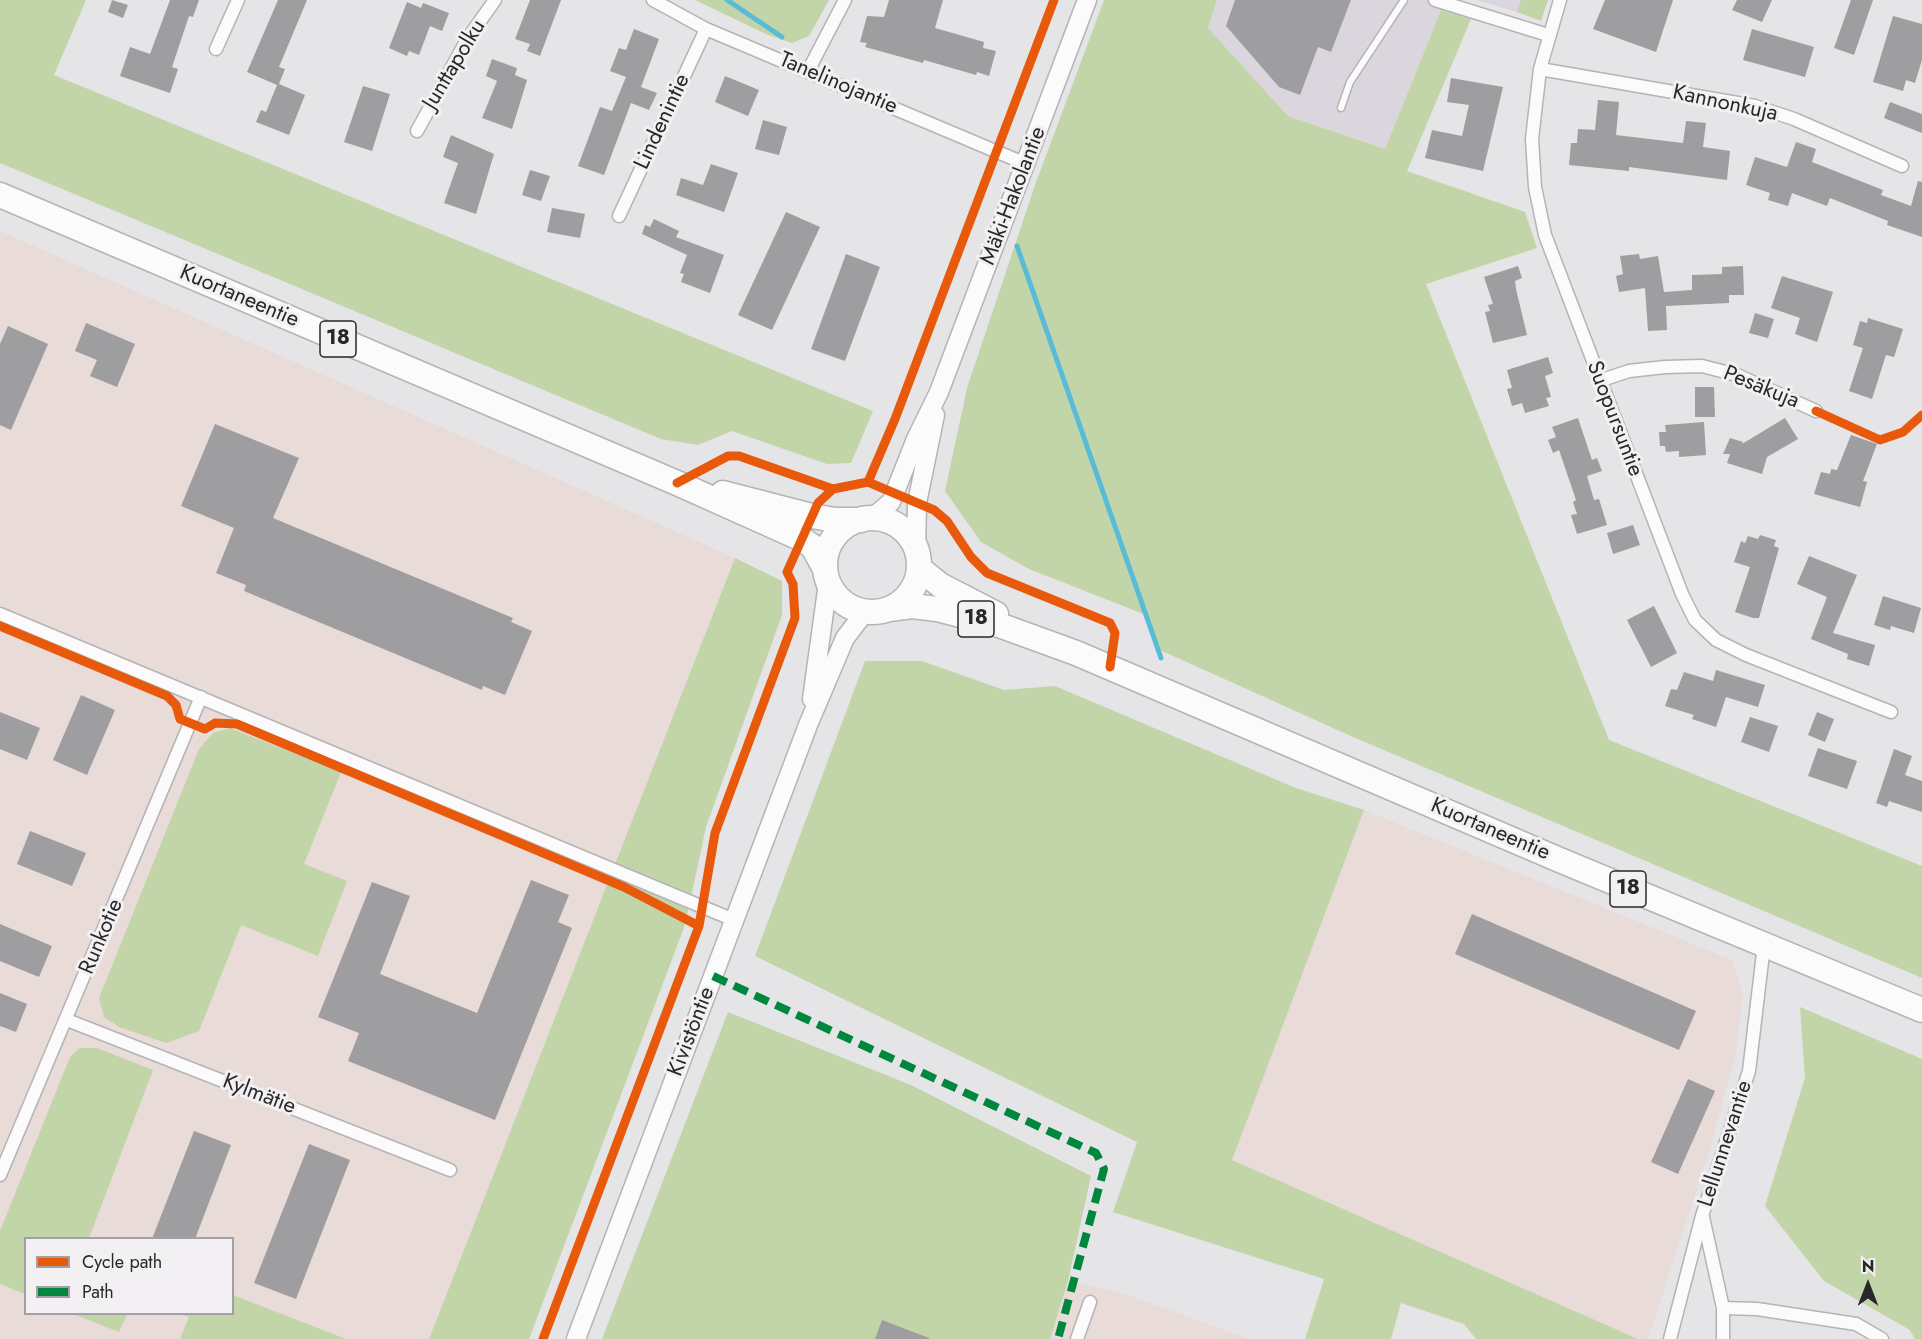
<!DOCTYPE html>
<meta charset="utf-8">
<style>
body{margin:0}
#map{position:relative;width:1922px;height:1339px;overflow:hidden;background:#e5e4e6;font-family:Jost,sans-serif}
canvas{display:block}
.legend{position:absolute;left:24px;top:1237px;width:210px;height:78px;box-sizing:border-box;background:#f3f0f4;border:2px solid #a2a0a3;margin:0;padding:8px 10px;list-style:none;font-size:18px;color:#292829}
.legend li{display:flex;align-items:center;gap:12px;height:30px}
.legend b{width:30px;border:2px solid #a2a0a3}
.north{position:absolute;left:1838px;top:1255px;width:60px;height:60px;-webkit-text-stroke:4px #f3f0f4;paint-order:stroke;rotate:0deg;font-size:16px;font-weight:700;line-height:24px;text-align:center;color:#292829}
.north::after{content:'';display:block;margin:auto;width:21px;height:27px;background:#292829;clip-path:polygon(50% 0,100% 100%,50% 72%,0 100%)}
</style>
<div id="map">
<canvas width="1922" height="1339"></canvas>
<ul class="legend">
<li><b style="height:8px;background:#e8590c"></b>Cycle path</li>
<li><b style="height:8px;background:#00873e"></b>Path</li>
</ul>
<div class="north">N</div>
</div>
<script>
const ctx = document.querySelector('canvas').getContext('2d');
ctx.lineJoin = 'round';
function paint(path, color) { ctx.fillStyle = color; ctx.fill(path, 'evenodd'); }
const toPath = rows => new Path2D(rows.map(r => 'M' + r).join(''));
function trace(path, color, width, dash) { ctx.strokeStyle = color; ctx.lineWidth = width; ctx.lineCap = dash ? 'butt' : 'round'; ctx.setLineDash(dash || []); ctx.stroke(path); }
function label(font, color, halo, rows, align = 'center') {
  ctx.font = font + ' Jost,sans-serif'; ctx.lineWidth = 6; ctx.setLineDash([]); ctx.textBaseline = 'middle'; ctx.strokeStyle = halo; ctx.fillStyle = color; for (const [text, x, y, turn = 0] of rows) {
    ctx.save(); ctx.translate(x, y); ctx.rotate((+turn || 0) * Math.PI / 180); ctx.textAlign = isNaN(turn) ? turn : align; if (halo) ctx.strokeText(text, 0, 0); ctx.fillText(text, 0, 0); ctx.restore();
  }
}
paint(toPath([
 [1217,0,1445,0,1385,149,1288,116,1208,28],
 [1476,0,1521,0,1517,12]
]), '#dbd6dd');
paint(toPath([
 [0,231,735,558,429,1339,0,1339],
 [26,1238,232,1238,232,1314,26,1314],
 [1364,810,1732,960,1743,993,1735,1057,1706,1162,1648,1339,1638,1339,1231,1160],
 [1068,1281,1119,1292,1249,1339,1050,1339]
]), '#e9dbd7');
paint(toPath([
 [0,0,86,0,54,75,873,411,851,463,827,464,732,431,698,445,661,439,0,163],
 [695,0,829,0,809,36,792,43,768,35],
 [1104,0,1217,0,1208,28,1288,116,1385,149,1441,10,1471,19,1407,171,1525,212,1537,248,1426,284,1609,740,1922,866,1922,978,1353,737,1160,650,1146,615,1029,569,981,542,945,491,967,388,1035,185],
 [1521,0,1548,0,1541,21,1517,12],
 [735,558,782,581,782,615,706,827,685,925,529,1339,429,1339],
 [865,661,922,661,1004,690,1055,686,1296,788,1364,810,1232,1160,1638,1339,1476,1339,1464,1324,1401,1303,1391,1339,1305,1339,1324,1279,1113,1212,1137,1142,755,956],
 [230,728,341,772,304,864,347,881,318,956,241,925,199,1031,166,1043,119,1027,104,1017,99,998,199,749,213,733],
 [1800,1007,1922,1059,1922,1339,1915,1339,1910,1330,1824,1281,1765,1206,1805,1078],
 [728,1012,911,1085,1091,1176,1068,1281,1050,1339,602,1339],
 [80,1048,97,1048,153,1070,89,1238,26,1238,25,1294,0,1284,0,1231,70,1057],
 [233,1295,346,1339,180,1339,189,1317,181,1314,232,1314],
 [73,1314,127,1314,119,1332]
]), '#c2d5a9');
trace(toPath([
 [727,0,782,37],
 [1017,246,1161,658]
]), '#58bbd7', 5);
paint(toPath([
 [112,0,128,5,123,18,108,12],
 [170,0,199,0,193,17,189,16,172,67,178,69,170,93,120,76,130,47,150,54],
 [278,0,307,0,279,67,285,69,279,84,305,95,289,135,256,122,261,110,266,112,277,85,247,72],
 [530,0,561,0,540,56,527,51,530,44,515,39],
 [889,0,943,0,935,28,984,42,983,48,996,51,989,76,977,72,976,75,924,60,923,63,865,47,867,43,860,42,867,16,884,17],
 [1235,0,1351,0,1331,52,1318,47,1300,95,1279,87,1226,26],
 [1605,0,1673,0,1656,52,1593,29],
 [1737,0,1772,0,1762,22,1732,10],
 [1851,0,1873,0,1854,55,1834,48],
 [407,2,421,8,423,3,449,13,442,31,430,26,419,55,409,51,407,56,389,48],
 [1893,16,1922,24,1922,60,1915,83,1906,80,1903,91,1873,82],
 [634,29,659,39,641,87,657,93,649,110,631,103,604,175,578,166,600,107,612,111,626,77,610,71,619,48,626,50],
 [1752,29,1814,47,1805,77,1743,60],
 [492,59,517,68,515,75,527,80,512,129,482,118,497,81,486,76],
 [725,76,759,90,748,116,715,102],
 [1451,78,1503,87,1483,171,1425,158,1432,130,1462,136,1469,105,1447,102],
 [363,86,390,94,372,151,344,142],
 [1598,100,1619,102,1616,135,1683,143,1686,121,1706,123,1703,147,1730,151,1727,180,1629,167,1629,171,1569,165,1571,143,1577,143,1578,129,1595,130],
 [1890,102,1922,114,1922,133,1884,118],
 [763,120,787,127,779,155,755,149],
 [451,135,494,154,476,214,444,203,458,163,443,157],
 [1796,142,1816,149,1812,162,1883,190,1881,195,1911,206,1918,181,1922,182,1922,237,1887,225,1888,221,1830,198,1827,206,1792,193,1788,206,1768,200,1770,193,1746,185,1755,157,1787,167],
 [711,164,738,173,724,212,676,195,681,178,703,185],
 [530,170,550,176,541,201,522,195],
 [552,208,585,214,580,238,547,232],
 [786,212,820,227,772,330,738,315],
 [654,219,679,231,676,237,724,255,710,293,681,282,684,274,680,273,687,255,642,234,645,225,650,227],
 [846,254,880,267,845,361,811,349],
 [1639,254,1640,259,1658,256,1664,292,1692,290,1692,275,1722,274,1722,267,1743,266,1744,295,1729,295,1729,303,1666,306,1667,330,1648,331,1645,288,1619,292,1616,276,1623,274,1620,256],
 [1518,266,1522,278,1515,281,1516,289,1527,335,1493,343,1485,312,1490,311,1488,305,1493,304,1484,277],
 [1782,276,1833,292,1817,342,1795,334,1800,318,1771,308],
 [1755,313,1774,319,1768,338,1749,333],
 [1868,318,1903,329,1894,357,1886,355,1872,399,1849,391,1863,348,1853,345,1860,321,1867,323],
 [86,323,135,344,117,387,90,376,97,360,75,351],
 [8,326,48,344,11,430,0,425,0,344],
 [1548,357,1553,373,1545,376,1551,397,1546,398,1549,406,1525,413,1522,403,1512,406,1507,389,1512,388,1507,370],
 [1695,387,1714,387,1715,417,1695,417],
 [1578,418,1592,460,1597,458,1602,471,1587,476,1594,500,1599,499,1607,525,1577,534,1571,515,1577,514,1573,502,1576,500,1559,450,1553,453,1548,440,1556,437,1552,427],
 [1785,418,1798,439,1767,457,1762,474,1727,463,1730,454,1723,454,1730,438,1743,442,1742,444],
 [1704,422,1706,455,1679,457,1679,451,1666,452,1665,446,1660,446,1659,432,1666,432,1665,425],
 [215,424,299,458,273,518,513,618,511,622,532,631,505,695,483,686,482,690,244,591,246,585,216,573,234,528,181,506],
 [1851,435,1877,444,1863,481,1867,482,1860,507,1814,494,1821,472,1830,474,1831,469,1837,470],
 [1633,525,1640,545,1613,554,1607,533],
 [1760,535,1776,540,1774,546,1779,548,1759,618,1753,618,1735,612,1750,567,1734,562,1741,541,1745,543,1748,536,1758,539],
 [1809,556,1857,575,1833,633,1875,645,1869,666,1847,659,1848,654,1811,639,1827,597,1797,584],
 [1883,596,1921,608,1914,633,1891,626,1890,630,1874,625],
 [1654,606,1677,653,1651,667,1627,620],
 [1716,670,1765,685,1758,707,1726,697,1716,727,1692,719,1694,715,1665,706,1671,689,1677,690,1684,672,1713,681],
 [81,695,115,710,87,775,53,760],
 [0,712,40,728,27,760,0,749],
 [1817,712,1834,719,1825,742,1808,735],
 [1750,717,1778,726,1769,752,1741,742],
 [1818,748,1857,761,1847,789,1808,776],
 [1894,749,1912,756,1905,775,1922,781,1922,812,1889,801,1887,807,1876,803],
 [30,831,86,853,72,886,17,864],
 [531,880,569,895,558,922,572,928,495,1120,348,1061,359,1033,318,1017,372,882,410,896,380,974,477,1013],
 [1472,914,1696,1011,1679,1050,1455,954],
 [0,924,52,946,39,977,0,961],
 [0,993,27,1004,16,1032,0,1026],
 [1688,1079,1715,1091,1678,1174,1651,1162],
 [194,1131,231,1145,195,1239,152,1239],
 [309,1144,350,1160,296,1299,254,1283],
 [882,1320,929,1338,929,1339,875,1339]
]), '#9e9d9f');
const lane = toPath([
 [1341,108,1350,82,1404,0]
]);
const street = toPath([
 [653,0,706,29,1026,164],
 [1435,0,1548,35],
 [1560,0,1540,69,1532,139,1535,187,1545,235,1682,594,1695,620,1716,640,1746,655,1891,712],
 [216,49,238,0],
 [1540,69,1755,106,1794,119,1902,166],
 [808,71,845,0],
 [417,131,468,38,495,0],
 [619,216,706,29],
 [1599,381,1629,371,1665,367,1702,366,1737,375,1816,411],
 [0,614,734,920],
 [67,1020,450,1170],
 [0,1175,201,697],
 [1703,1217,1723,1308,1723,1339],
 [1723,1308,1757,1309,1856,1324,1882,1339],
 [1077,1339,1090,1302],
 [1670,1339,1702,1216,1749,1071,1764,945]
]);
const secondary = toPath([
 [872,518,891,502,916,439,939,392,1087,0],
 [916,549,917,503,935,415],
 [812,699,828,583],
 [576,1339,808,725,845,638,865,612]
]);
const highway = toPath([
 [0,195,677,483,802,539,813,547,825,569],
 [723,493,812,516,835,520,861,520],
 '825 565a47 47 0 1 1 94 0a47 47 0 1 1-94 0Z',
 [919,568,940,585,996,614],
 [889,609,912,606,937,609,999,625,1076,653,1562,861,1922,1010]
]);
trace(lane, '#b4b3b5', 9);
trace(street, '#b4b3b5', 15);
trace(secondary, '#b4b3b5', 21);
trace(highway, '#b4b3b5', 27);
trace(lane, '#fbfbfb', 6);
trace(street, '#fbfbfb', 12);
trace(secondary, '#fbfbfb', 18);
trace(highway, '#fbfbfb', 24);
trace(toPath([
 [713,976,1096,1153,1104,1169,1058,1339]
]), '#00873e', 8, [15, 8]);
trace(toPath([
 [1816,411,1880,440,1903,432,1922,415],
 [868,482,934,510,947,521,971,557,987,573,1110,623,1115,633,1110,667],
 [677,483,728,456,739,456,833,489],
 [0,626,167,696,176,705,180,719,205,729,215,723,237,724,624,887,699,926],
 [543,1339,699,926,715,833,795,618,793,584,787,572,818,503,833,489,868,482,895,419,1054,0]
]), '#e8590c', 9);
for (const [x, y, w] of [
 [338,339,36],
 [976,619,36],
 [1628,889,36]
]) { const box = new Path2D(); box.roundRect(x - w / 2, y - 18, w, 36, 4.5); ctx.fillStyle = '#f3f0f4'; ctx.fill(box); trace(box, '#292829', 1.5); }
label('bold 21px', '#292829', null, [
 ["18",338,339],
 ["18",976,619],
 ["18",1628,889]
]);
label('22px', '#292829', '#f3f0f4', [
 ["Junttapolku",455,65,-59],
 ["Tanelinojantie",838,84,23],
 ["Kannonkuja",1725,104,12],
 ["Lindenintie",663,122,-65],
 ["Mäki-Hakolantie",1014,196,-69],
 ["Kuortaneentie",239,297,23],
 ["Pesäkuja",1761,388,22],
 ["Suopursuntie",1614,419,69],
 ["Kuortaneentie",1490,830,23],
 ["Runkotie",102,937,-67],
 ["Kivistöntie",692,1032,-69],
 ["Kylmätie",259,1095,21],
 ["Lellunnevantie",1726,1144,-72]
]);
</script>
